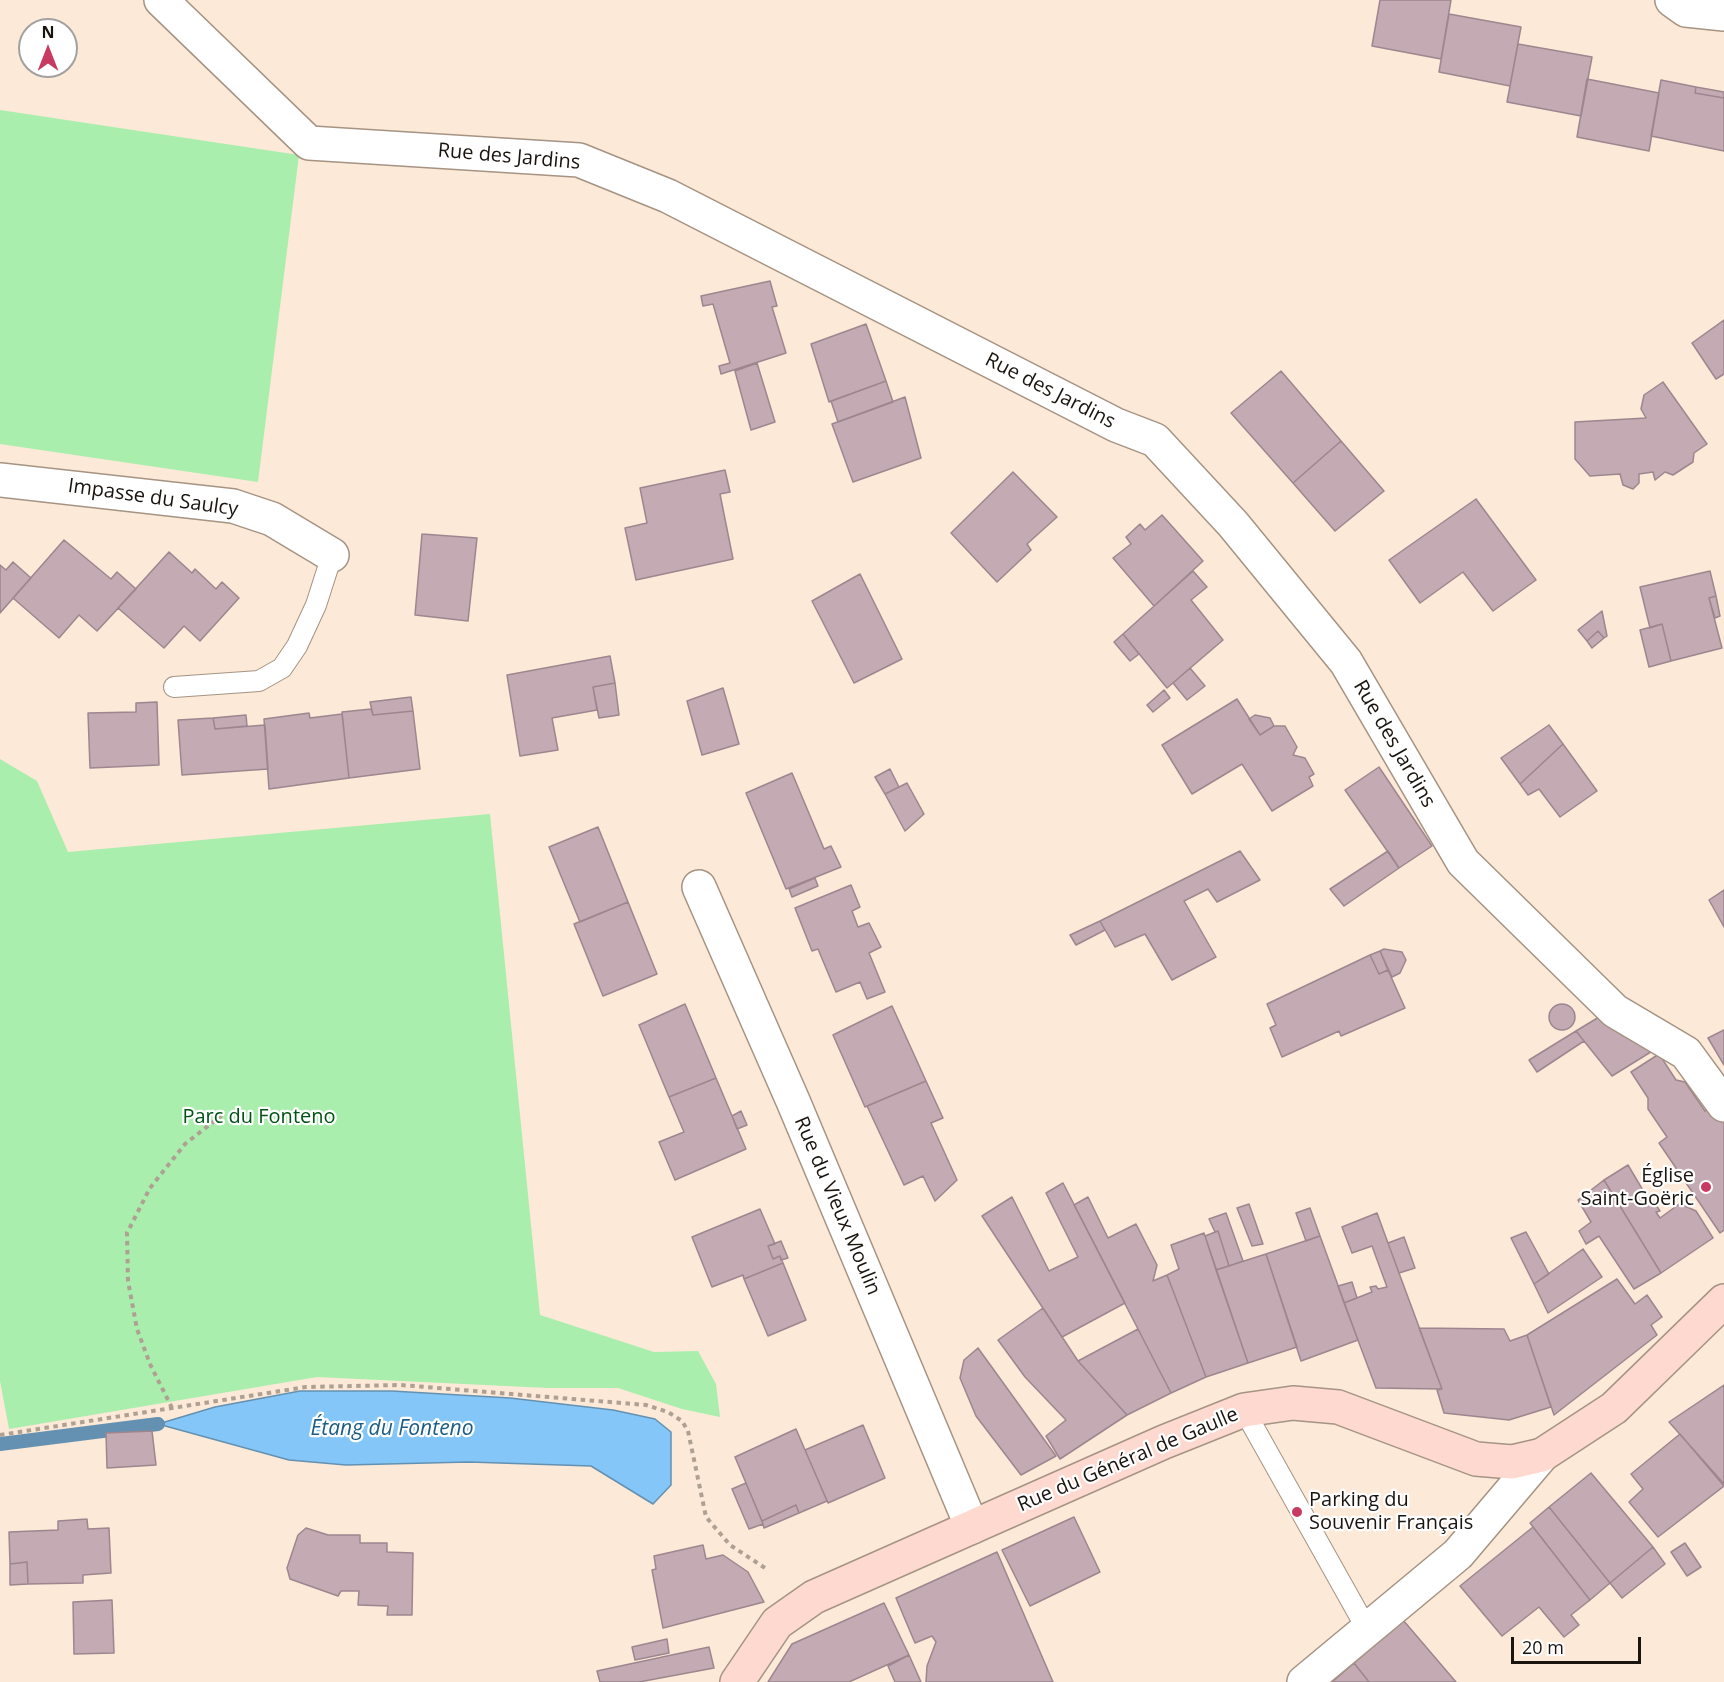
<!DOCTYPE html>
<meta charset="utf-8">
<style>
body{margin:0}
#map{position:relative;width:1724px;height:1682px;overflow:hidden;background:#fce9d8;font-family:"Open Sans",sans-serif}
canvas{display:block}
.north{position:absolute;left:18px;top:18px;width:60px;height:60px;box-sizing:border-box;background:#fff;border:2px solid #a3a19f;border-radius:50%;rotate:0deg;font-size:16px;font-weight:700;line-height:24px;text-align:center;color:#1a140e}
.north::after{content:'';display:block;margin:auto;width:21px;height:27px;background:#c83a62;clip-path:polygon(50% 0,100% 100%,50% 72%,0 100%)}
.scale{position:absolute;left:1511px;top:1637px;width:130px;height:27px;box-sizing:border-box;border:3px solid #1a140e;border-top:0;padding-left:8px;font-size:18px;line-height:21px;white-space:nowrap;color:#1a140e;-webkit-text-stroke:4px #fff;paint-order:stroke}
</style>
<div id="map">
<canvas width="1724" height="1682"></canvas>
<div class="north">N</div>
<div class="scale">20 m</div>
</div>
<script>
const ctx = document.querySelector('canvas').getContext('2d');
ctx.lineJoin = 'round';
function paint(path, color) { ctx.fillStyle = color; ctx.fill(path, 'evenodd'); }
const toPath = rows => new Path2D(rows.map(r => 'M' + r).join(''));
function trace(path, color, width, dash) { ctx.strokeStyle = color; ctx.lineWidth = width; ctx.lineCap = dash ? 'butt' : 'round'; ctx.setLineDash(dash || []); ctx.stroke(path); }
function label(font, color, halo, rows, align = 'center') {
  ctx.font = font + ' "Open Sans",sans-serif'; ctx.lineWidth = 4.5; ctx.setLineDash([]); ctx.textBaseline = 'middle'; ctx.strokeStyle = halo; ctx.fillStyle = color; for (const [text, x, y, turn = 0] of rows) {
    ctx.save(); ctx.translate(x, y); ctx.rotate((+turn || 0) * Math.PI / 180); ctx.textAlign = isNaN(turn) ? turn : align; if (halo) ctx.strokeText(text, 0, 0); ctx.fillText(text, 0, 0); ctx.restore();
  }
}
paint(toPath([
 [0,110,299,155,258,482,0,444],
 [0,759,37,781,68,852,490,814,540,1315,654,1352,698,1351,716,1384,720,1417,682,1409,618,1388,548,1388,317,1377,9,1429,0,1381]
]), '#a9eeac');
const water = toPath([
 [300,1391,392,1391,510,1398,613,1410,655,1419,671,1432,671,1485,653,1504,591,1466,469,1462,346,1465,289,1460,158,1424,215,1407,300,1391]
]);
paint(water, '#84c6f7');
trace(water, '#6491b1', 1.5);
trace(toPath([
 [0,1444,158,1424]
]), '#6491b1', 14);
const building = toPath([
 [1380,0,1451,0,1441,59,1372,46,1380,0],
 [1449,14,1521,27,1510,86,1439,72,1449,14],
 [1518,44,1592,57,1581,116,1507,102,1518,44],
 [1587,79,1659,93,1649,151,1577,137,1587,79],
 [1661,80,1696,87,1695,93,1724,98,1724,151,1651,136,1661,80],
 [1696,87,1724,92,1724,98,1695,93,1696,87],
 [770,281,777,306,772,307,786,353,721,374,719,366,730,363,713,304,703,306,701,296,770,281],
 [1724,320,1724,374,1716,379,1692,343,1724,320],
 [866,324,886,381,829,402,811,344,866,324],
 [757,363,775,422,751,430,735,371,757,363],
 [1281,371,1341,441,1293,483,1231,413,1281,371],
 [886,381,893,402,838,422,831,401,886,381],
 [1663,382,1707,444,1694,453,1693,462,1673,475,1665,472,1655,480,1653,472,1639,474,1639,483,1633,489,1623,485,1620,474,1590,476,1575,459,1575,422,1646,418,1641,409,1644,395,1663,382],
 [905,397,921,458,853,482,832,424,905,397],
 [1341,441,1384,491,1335,531,1293,483,1341,441],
 [725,470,730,492,720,494,733,559,636,580,625,528,647,523,640,488,725,470],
 [1013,472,1057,517,1027,544,1031,550,997,582,951,533,1013,472],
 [1476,499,1536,580,1493,611,1463,572,1420,603,1389,560,1476,499],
 [1162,515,1203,561,1154,606,1113,558,1131,544,1126,537,1140,524,1145,530,1162,515],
 [422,534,477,538,468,621,415,615,422,534],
 [64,540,111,579,117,572,136,589,97,631,79,615,59,638,13,598,64,540],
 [169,552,192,573,195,569,216,589,222,582,239,598,200,641,184,626,164,648,118,608,169,552],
 [13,562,31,578,0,613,0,565,6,570,13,562],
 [1193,571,1207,587,1191,600,1223,640,1167,688,1123,634,1193,571],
 [1710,571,1716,596,1709,598,1722,648,1671,661,1662,624,1650,628,1640,587,1710,571],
 [860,574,902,659,854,683,812,601,860,574],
 [1716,596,1720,616,1715,618,1709,598,1716,596],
 [1602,611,1607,636,1604,638,1598,631,1587,641,1578,630,1602,611],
 [1662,624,1671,661,1649,667,1640,630,1662,624],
 [1598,631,1604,638,1592,648,1587,641,1598,631],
 [1123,634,1139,654,1130,661,1114,642,1123,634],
 [610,656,615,683,593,687,597,710,552,718,558,750,520,756,507,675,610,656],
 [1190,668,1205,686,1187,700,1173,683,1190,668],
 [615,683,619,715,599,718,593,687,615,683],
 [723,688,739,744,702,755,687,701,723,688],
 [1164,690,1170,698,1153,712,1147,705,1164,690],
 [411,697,413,711,373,715,370,702,411,697],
 [1237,699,1260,735,1274,726,1285,726,1297,747,1293,755,1305,758,1314,774,1309,777,1313,786,1272,811,1242,764,1192,794,1162,745,1237,699],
 [157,702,159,765,90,768,88,713,136,712,136,703,157,702],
 [371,709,373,715,413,711,420,769,349,778,342,712,371,709],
 [309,713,310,718,342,714,349,778,269,789,264,719,309,713],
 [246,715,247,726,215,729,213,718,246,715],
 [1255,715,1270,718,1274,726,1260,735,1249,719,1255,715],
 [213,718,215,729,265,725,268,769,182,775,178,720,213,718],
 [1549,725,1563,744,1520,784,1501,758,1549,725],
 [1563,744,1597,791,1560,817,1539,789,1528,795,1520,784,1563,744],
 [1379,767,1432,846,1399,868,1345,790,1379,767],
 [890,769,899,787,885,794,875,777,890,769],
 [792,773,824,849,831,846,841,867,786,889,746,793,792,773],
 [907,783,924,814,905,831,885,794,907,783],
 [598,827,628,902,580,922,549,847,598,827],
 [1240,851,1260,880,1217,902,1208,889,1184,901,1216,957,1172,980,1145,934,1115,947,1100,921,1240,851],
 [1388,851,1399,868,1344,906,1330,889,1388,851],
 [815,878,818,886,792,897,789,889,815,878],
 [851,885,860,907,852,911,858,927,869,923,881,947,869,953,885,992,867,999,860,982,836,992,818,949,812,951,795,908,851,885],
 [1724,890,1724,927,1709,900,1724,890],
 [628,902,657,974,603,996,574,924,628,902],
 [1100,921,1105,930,1076,945,1070,935,1100,921],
 [1384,949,1402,952,1406,960,1400,973,1392,977,1380,951,1384,949],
 [1380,951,1388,970,1379,974,1370,955,1380,951],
 [1370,955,1379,974,1388,970,1405,1008,1341,1036,1339,1031,1282,1057,1270,1028,1276,1025,1267,1004,1370,955],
 [685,1004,716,1078,669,1097,639,1025,685,1004],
 '1549 1017a13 13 0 1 1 26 0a13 13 0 1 1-26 0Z',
 [892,1006,926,1081,865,1107,833,1035,892,1006],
 [1604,1014,1654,1050,1612,1076,1576,1031,1604,1014],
 [1724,1030,1724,1065,1708,1038,1724,1030],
 [1576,1031,1584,1041,1537,1072,1529,1060,1576,1031],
 [1659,1054,1676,1080,1685,1082,1705,1111,1713,1106,1724,1123,1724,1230,1720,1233,1659,1143,1667,1137,1648,1109,1648,1098,1631,1072,1659,1054],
 [716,1078,746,1149,675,1180,659,1142,684,1132,669,1097,716,1078],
 [926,1081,943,1118,931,1123,957,1180,935,1201,923,1176,904,1185,867,1106,926,1081],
 [741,1111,747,1125,737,1129,732,1116,741,1111],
 [1628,1165,1651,1204,1654,1202,1660,1211,1656,1212,1660,1218,1682,1202,1685,1206,1696,1211,1713,1238,1661,1273,1604,1180,1628,1165],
 [1604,1180,1661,1273,1634,1289,1599,1236,1586,1244,1579,1231,1591,1222,1578,1200,1604,1180],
 [1063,1183,1125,1303,1062,1337,982,1216,1012,1197,1049,1271,1078,1257,1046,1193,1063,1183],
 [1088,1197,1108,1238,1136,1224,1157,1265,1153,1281,1167,1275,1206,1377,1171,1393,1074,1205,1088,1197],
 [1249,1204,1263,1244,1252,1246,1237,1208,1249,1204],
 [1310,1208,1320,1236,1306,1241,1296,1213,1310,1208],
 [760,1209,775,1244,768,1246,773,1259,780,1256,783,1263,744,1279,743,1275,712,1287,692,1237,760,1209],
 [1226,1213,1243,1261,1229,1266,1218,1231,1215,1232,1209,1219,1226,1213],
 [1377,1213,1399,1273,1442,1389,1376,1388,1344,1303,1372,1292,1370,1287,1376,1286,1378,1289,1387,1287,1372,1246,1352,1253,1342,1227,1377,1213],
 [1218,1231,1229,1266,1216,1270,1205,1236,1218,1231],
 [1526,1232,1549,1274,1534,1284,1511,1238,1526,1232],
 [1204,1233,1248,1363,1206,1377,1167,1275,1179,1269,1171,1245,1204,1233],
 [1320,1236,1358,1340,1301,1361,1266,1254,1320,1236],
 [1404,1237,1415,1268,1399,1273,1388,1243,1404,1237],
 [781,1241,788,1258,781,1260,780,1256,773,1259,768,1246,781,1241],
 [1583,1249,1602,1277,1548,1313,1534,1284,1583,1249],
 [1266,1254,1297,1347,1248,1363,1216,1270,1266,1254],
 [783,1263,806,1320,768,1336,744,1279,783,1263],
 [1617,1279,1635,1304,1647,1295,1662,1317,1651,1325,1657,1335,1554,1415,1527,1335,1617,1279],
 [1352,1282,1357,1298,1344,1303,1338,1286,1352,1282],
 [1043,1308,1078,1361,1127,1415,1060,1459,1046,1436,1066,1420,1025,1377,998,1340,1043,1308],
 [1419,1328,1504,1329,1510,1341,1527,1335,1551,1407,1509,1420,1444,1413,1437,1390,1442,1389,1419,1328],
 [1138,1329,1171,1393,1127,1415,1078,1361,1138,1329],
 [978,1348,1056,1456,1021,1475,976,1416,960,1378,964,1360,978,1348],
 [1724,1385,1724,1484,1669,1422,1724,1385],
 [863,1425,885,1478,828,1503,805,1450,863,1425],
 [796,1429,827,1501,799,1513,796,1505,762,1521,735,1457,796,1429],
 [152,1431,156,1465,107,1468,106,1433,152,1431],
 [1680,1434,1724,1486,1658,1537,1629,1502,1643,1489,1631,1474,1680,1434],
 [1591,1473,1653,1547,1610,1583,1549,1507,1591,1473],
 [746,1483,763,1524,749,1529,732,1489,746,1483],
 [796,1505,799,1513,764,1528,762,1521,796,1505],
 [1549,1507,1610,1583,1590,1600,1530,1523,1549,1507],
 [1074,1517,1100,1572,1030,1606,1002,1550,1074,1517],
 [87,1519,88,1529,109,1528,111,1573,83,1575,83,1583,28,1584,27,1562,10,1564,9,1532,58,1530,58,1521,87,1519],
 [1533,1527,1590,1600,1571,1615,1579,1625,1564,1637,1539,1607,1502,1636,1460,1586,1533,1527],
 [306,1528,328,1535,360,1535,360,1543,387,1543,387,1552,413,1553,412,1615,387,1615,388,1606,358,1605,359,1591,341,1591,338,1596,290,1579,287,1568,298,1535,306,1528],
 [1685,1543,1701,1567,1687,1576,1671,1552,1685,1543],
 [703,1545,706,1559,723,1555,748,1572,764,1602,663,1628,652,1570,656,1569,654,1556,703,1545],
 [1653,1547,1665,1564,1622,1598,1610,1583,1653,1547],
 [997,1552,1053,1682,926,1682,927,1666,936,1642,932,1636,915,1643,896,1598,997,1552],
 [27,1562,28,1584,10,1585,10,1564,27,1562],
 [112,1600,114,1653,74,1654,73,1602,112,1600],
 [884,1603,909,1655,849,1682,768,1682,792,1644,884,1603],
 [1403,1620,1456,1682,1369,1682,1354,1663,1403,1620],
 [667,1639,669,1653,635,1660,632,1647,667,1639],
 [709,1647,714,1668,639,1682,600,1682,597,1671,709,1647],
 [909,1655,921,1682,895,1682,888,1666,909,1655],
 [1354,1663,1369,1682,1332,1682,1354,1663]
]);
paint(building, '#c3aab3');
trace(building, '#9e868f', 1.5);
const lane = toPath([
 [174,687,259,681,282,668,297,646,316,605,332,555],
 [1244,1410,1368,1631]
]);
const street = toPath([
 [161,0,309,143,579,160,668,196,1116,425,1155,440,1233,524,1346,662,1463,862,1615,1011,1686,1053,1724,1105],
 [1672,0,1686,10,1724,14],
 [0,480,233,506,272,519,332,555],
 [699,887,793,1101,972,1527],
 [1304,1682,1458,1554,1542,1455]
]);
const secondary = toPath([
 [737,1682,777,1623,814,1597,1164,1442,1244,1410,1293,1403,1338,1407,1476,1459,1512,1462,1542,1455,1614,1408,1724,1301]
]);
trace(lane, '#a59383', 22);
trace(street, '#a59383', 36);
trace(secondary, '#a59383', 36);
trace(toPath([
 [172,1408,150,1364,137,1329,128,1281,127,1233,150,1188,185,1144,222,1115],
 [0,1435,306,1387,401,1385,646,1405,668,1412,682,1421,688,1431,706,1517,730,1545,765,1568]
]), '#aea092', 4, [4.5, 4.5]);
trace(lane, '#fff', 20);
trace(street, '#fff', 33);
trace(secondary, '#fed9d0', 33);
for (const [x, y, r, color] of [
 [1706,1187,6,"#c83a62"],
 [1297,1512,6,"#c83a62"]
]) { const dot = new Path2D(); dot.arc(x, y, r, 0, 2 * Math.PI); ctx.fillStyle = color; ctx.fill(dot); trace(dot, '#fff', 2); }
label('20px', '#1a140e', '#fff', [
 ["Rue des Jardins",509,157,5],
 ["Rue des Jardins",1050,391,27],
 ["Impasse du Saulcy",153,498,8],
 ["Rue des Jardins",1394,744,60],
 ["Rue du Vieux Moulin",837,1206,67],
 ["Rue du Général de Gaulle",1128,1460,-23]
]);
label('20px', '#005313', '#fff', [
 ["Parc du Fonteno",259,1117]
]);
label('20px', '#1a140e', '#fff', [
 ["Église",1694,1176],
 ["Saint-Goëric",1694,1199],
 ["Parking du",1309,1500,"left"],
 ["Souvenir Français",1309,1523,"left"]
], 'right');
label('italic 21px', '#1d5c83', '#fff', [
 ["Étang du Fonteno",392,1429]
]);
</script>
